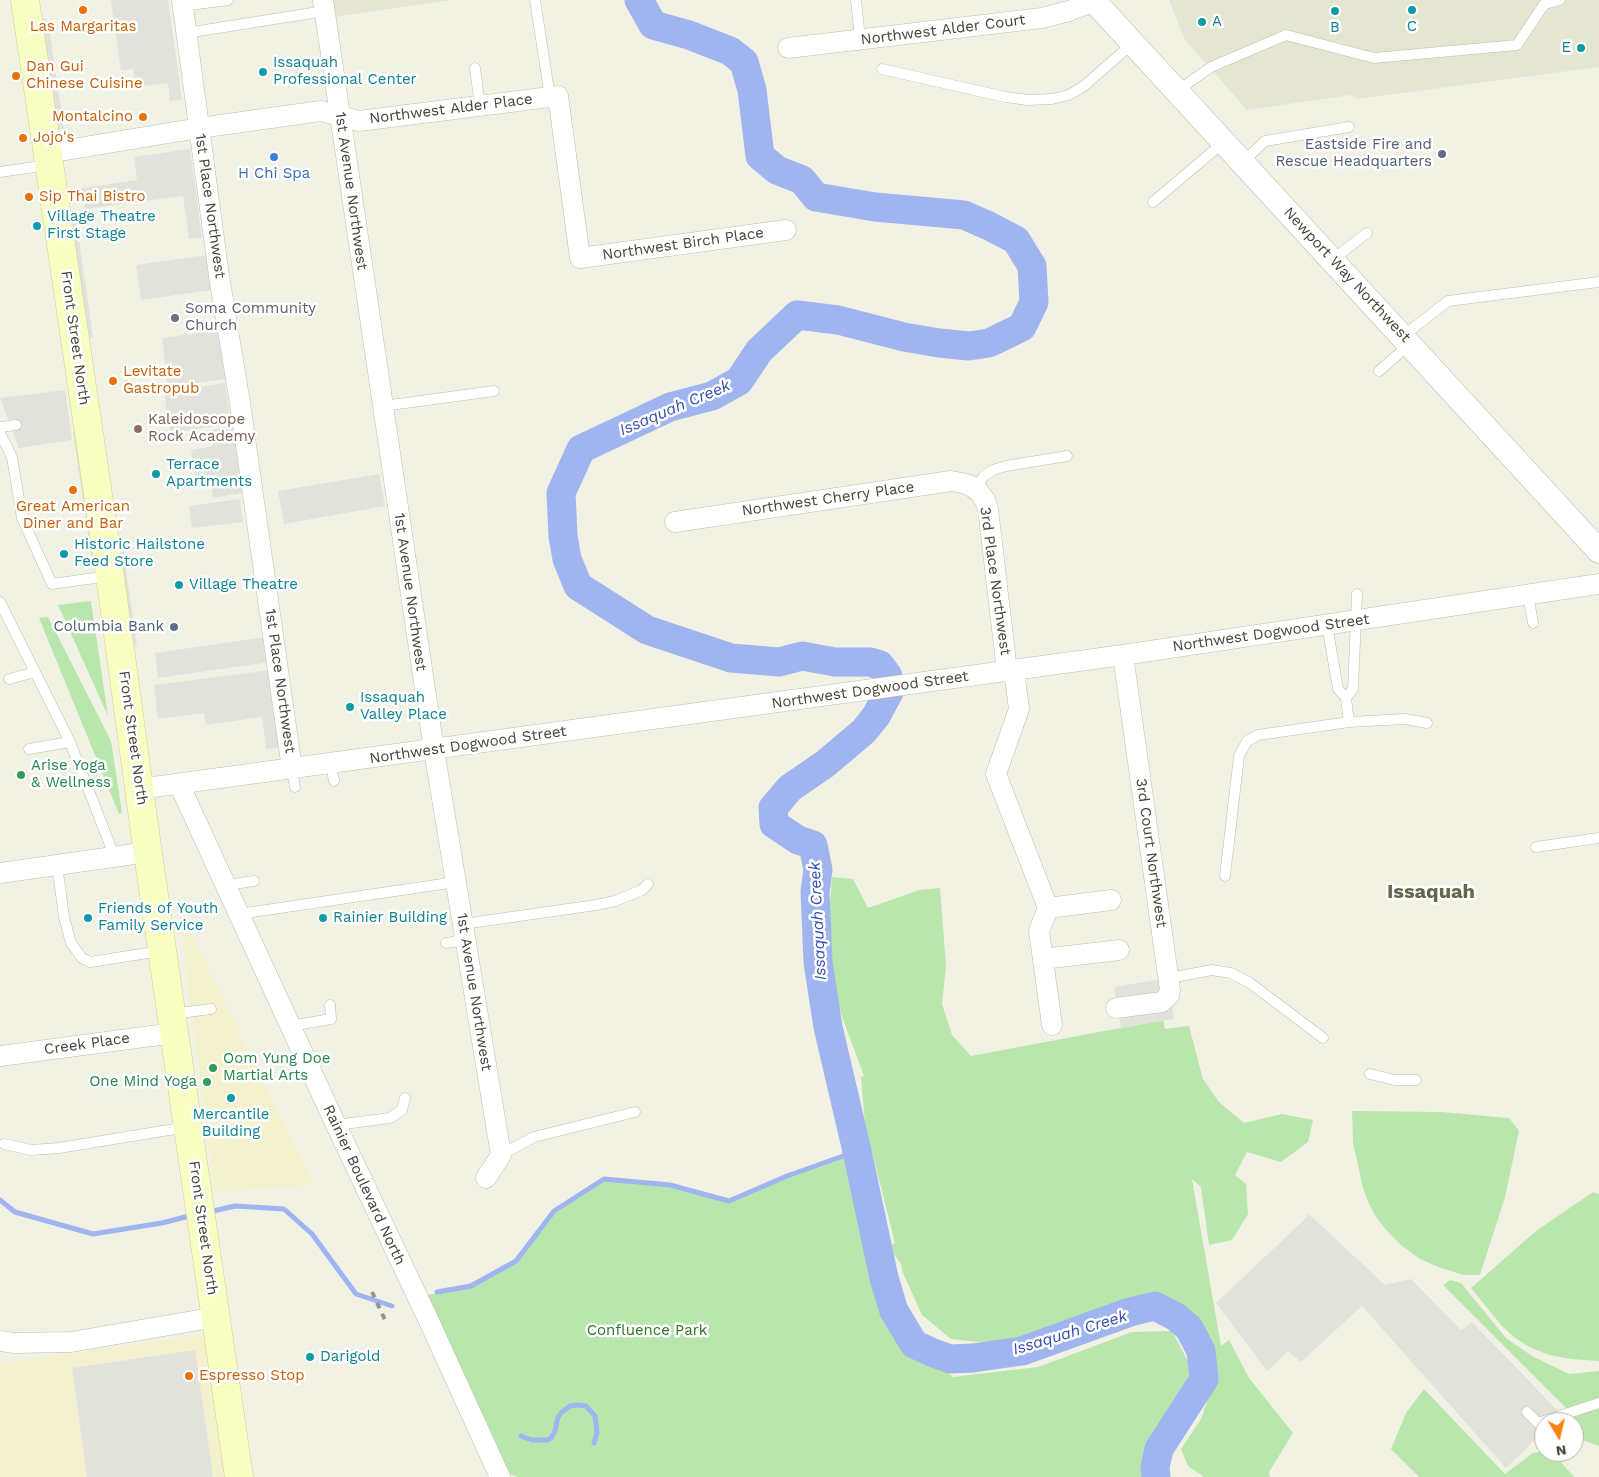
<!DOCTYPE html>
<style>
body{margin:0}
#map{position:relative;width:1599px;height:1477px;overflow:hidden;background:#f1f2e4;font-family:"Work Sans",sans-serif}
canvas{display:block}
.north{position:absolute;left:1534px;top:1412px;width:50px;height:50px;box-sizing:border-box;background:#fff;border:1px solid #b4b4ae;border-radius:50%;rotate:171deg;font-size:14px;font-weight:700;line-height:20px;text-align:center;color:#444334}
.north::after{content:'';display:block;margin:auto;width:18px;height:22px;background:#f88315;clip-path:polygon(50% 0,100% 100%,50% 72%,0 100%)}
</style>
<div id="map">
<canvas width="1599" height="1477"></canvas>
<div class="north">N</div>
</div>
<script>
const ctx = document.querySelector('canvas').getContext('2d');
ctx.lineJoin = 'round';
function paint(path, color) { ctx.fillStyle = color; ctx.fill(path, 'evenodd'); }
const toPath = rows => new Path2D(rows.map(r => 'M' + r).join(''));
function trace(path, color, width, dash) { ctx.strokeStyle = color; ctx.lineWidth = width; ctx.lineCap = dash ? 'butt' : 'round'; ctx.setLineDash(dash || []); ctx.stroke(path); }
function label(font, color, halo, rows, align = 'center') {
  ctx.font = font + ' "Work Sans",sans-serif'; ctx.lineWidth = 5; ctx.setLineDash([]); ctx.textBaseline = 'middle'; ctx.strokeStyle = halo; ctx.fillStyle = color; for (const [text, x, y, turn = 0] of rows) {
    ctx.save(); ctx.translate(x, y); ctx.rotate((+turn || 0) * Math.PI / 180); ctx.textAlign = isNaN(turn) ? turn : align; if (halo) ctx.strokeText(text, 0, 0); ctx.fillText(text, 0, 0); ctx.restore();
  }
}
paint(toPath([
 [332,0,452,0,334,17],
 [1169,0,1599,0,1599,67,1357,99,1351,95,1247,110,1185,40]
]), '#e5e6d2');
paint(toPath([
 [178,907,315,1185,215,1192],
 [207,1334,227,1477,0,1477,0,1363]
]), '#f4f1cf');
paint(toPath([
 [91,601,108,716,58,605],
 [48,617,111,741,122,813,119,814,39,618],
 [832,877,853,879,868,908,920,890,940,888,946,966,942,1004,952,1035,971,1056,1163,1020,1165,1029,1189,1026,1203,1079,1219,1102,1244,1123,1282,1114,1313,1120,1308,1142,1281,1162,1247,1152,1235,1175,1246,1184,1248,1214,1232,1240,1209,1245,1201,1187,1192,1179,1221,1346,1229,1340,1249,1378,1293,1433,1269,1472,1270,1477,1204,1477,1188,1466,1181,1449,1201,1419,1214,1381,1202,1331,1179,1308,1147,1296,1057,1329,996,1344,951,1339,922,1315,903,1273,901,1264,889,1247,895,1243,865,1124,861,1077,864,1076,845,1025,830,979,828,930],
 [1352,1111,1441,1112,1509,1118,1519,1131,1505,1197,1480,1275,1464,1275,1441,1268,1420,1259,1401,1245,1387,1231,1376,1217,1368,1202,1363,1188,1353,1143],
 [857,1151,884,1278,894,1311,914,1344,953,1377,1038,1367,1132,1332,1172,1331,1192,1369,1173,1404,1149,1439,1142,1469,1145,1477,518,1477,507,1473,494,1448,491,1433,428,1295,471,1286,516,1261,554,1211,604,1179,670,1185,729,1201,787,1176],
 [1593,1192,1599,1194,1599,1361,1571,1359,1549,1355,1529,1347,1514,1337,1501,1325,1471,1288,1536,1231],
 [1450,1280,1461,1283,1506,1338,1532,1356,1569,1374,1599,1371,1599,1446,1574,1437,1574,1422,1567,1422,1569,1411,1443,1285],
 [1424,1389,1505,1474,1533,1453,1544,1451,1552,1452,1574,1477,1419,1477,1391,1449,1406,1413]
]), '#b9e6ad');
paint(toPath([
 [111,0,168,0,182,99,170,101,168,83,136,87,133,69,121,70],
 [41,17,48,21,64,129,57,130],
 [190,149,202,238,189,239,183,196,85,209,82,188,137,180,134,157],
 [75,212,93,337,89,339,69,213],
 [207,255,212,290,141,300,136,265],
 [220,330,226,379,168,387,162,338],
 [225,383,231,424,170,433,164,392],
 [65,390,72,440,19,448,0,398],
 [232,426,243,493,213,498,211,483,197,486,191,450,213,446,211,430],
 [80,431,97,555,91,556,73,432],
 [379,474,385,506,284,524,278,491],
 [240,499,243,522,192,528,189,506],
 [123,549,137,645,131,646,117,550],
 [266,637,270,662,158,678,155,653],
 [271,670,281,747,266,749,262,717,206,725,204,713,158,719,154,685],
 [1169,978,1174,1019,1121,1028,1114,987],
 [1309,1214,1385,1285,1411,1279,1461,1330,1472,1322,1561,1414,1544,1422,1544,1431,1506,1468,1362,1306,1301,1362,1288,1351,1267,1371,1216,1303,1304,1220],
 [195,1350,213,1477,87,1477,72,1368]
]), '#e2e2dd');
trace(toPath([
 [0,1200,15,1212,93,1234,162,1223,193,1215],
 [209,1212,235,1206,284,1209,312,1234,356,1294,392,1306],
 [437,1292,471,1286,516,1261,554,1211,604,1179,670,1185,729,1201,787,1176,857,1151],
 [521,1436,532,1440,548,1440,552,1437,555,1431,558,1417,562,1412,570,1406,578,1405,586,1406,595,1416,597,1433,594,1443]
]), '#a0b4ef', 5);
trace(toPath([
 [639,0,653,25,689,35,730,51,744,62,752,90,760,156,777,170,802,180,816,197,875,207,964,215,989,226,1016,240,1032,266,1034,302,1022,327,989,343,969,346,939,343,904,337,838,320,797,315,759,351,739,381,712,396,670,407,581,449,561,493,563,536,567,559,578,586,647,630,731,658,779,662,802,656,835,662,870,662,880,665,888,676,889,692,876,716,864,731,825,764,790,788,773,808,774,824,798,840,813,845,818,870,815,892,818,962,828,1027,857,1151,884,1278,894,1311,914,1344,931,1352,950,1359,973,1358,1022,1351,1130,1312,1155,1306,1176,1317,1189,1328,1201,1351,1204,1379,1159,1449,1155,1467,1156,1477]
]), '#a0b4ef', 29);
const service = toPath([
 [535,0,550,97],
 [856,0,860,39],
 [1545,4,1560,0],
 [182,6,228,0],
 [186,33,325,11],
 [475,68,480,106],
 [882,69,1005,97,1028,100,1052,99,1069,95,1084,86,1133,43],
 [1177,91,1211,67,1286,35,1374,58,1517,45,1547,0],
 [1243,162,1265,141,1349,127],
 [0,172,48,165],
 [55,199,81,195],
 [1153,202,1224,142],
 [1332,260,1367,233],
 [1403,336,1448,301,1599,282],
 [1379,371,1410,344],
 [383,406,494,391],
 [0,427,16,425],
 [0,433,12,457,22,518,52,584,109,576],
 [975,489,984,476,993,470,1006,466,1067,456],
 [1528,594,1533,623],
 [0,602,70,742,110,845,112,857],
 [1327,625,1338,689,1346,698,1349,722],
 [9,679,35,672],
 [1346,698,1353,689,1357,594],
 [29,749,70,742],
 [331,764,334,781],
 [292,769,295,787],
 [1536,847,1599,838],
 [57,864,64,917,71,943,82,958,90,962,161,951],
 [1225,876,1239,756,1247,741,1258,735,1349,722,1405,719,1427,723],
 [226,885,254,881],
 [239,914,456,882],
 [463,924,596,905,615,901,642,890,648,884],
 [446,943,466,940],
 [1169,978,1212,970,1231,973,1250,983,1323,1038],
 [172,1014,211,1009],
 [290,1026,331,1019,330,1005],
 [1370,1074,1395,1080,1416,1080],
 [336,1125,390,1118,402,1110,405,1098],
 [4,1144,31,1150,59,1148,187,1127],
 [501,1155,534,1137,635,1112],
 [1527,1412,1538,1423,1599,1403]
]);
const minor = toPath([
 [182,0,219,276,240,403,292,769],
 [323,0,434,750,501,1155,486,1178],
 [788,48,1042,18,1069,11,1095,1],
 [48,153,199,128,321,111,359,121,558,96,580,258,786,230],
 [675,522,951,481,962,483,971,486,979,492,985,500,988,509,1007,671],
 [1014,670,1019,709,996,774,1048,908,1039,931,1052,1025],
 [179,784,336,1125,428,1319,500,1477],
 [139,789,1123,655,1599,584],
 [0,873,148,852],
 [1048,908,1111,900],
 [1043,959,1119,950],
 [1116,1008,1162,1002,1169,995,1170,990,1123,655],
 [0,1056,174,1033],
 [0,1341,14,1343,71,1342,216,1317]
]);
const tertiary = toPath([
 [1093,0,1599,551]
]);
const secondary = toPath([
 [25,0,110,576,148,854,239,1477]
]);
trace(service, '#bdbda7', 11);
trace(minor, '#bdbda7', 21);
trace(tertiary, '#bdbda7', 25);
trace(secondary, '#cace92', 29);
trace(service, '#fff', 10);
trace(minor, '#fff', 20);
trace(tertiary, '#fff', 24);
trace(secondary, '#f8fec2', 28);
trace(toPath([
 [372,1292,386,1322]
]), '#949494', 4, [6, 6]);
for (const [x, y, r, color] of [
 [83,10,5,"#e8710a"],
 [1412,10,5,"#0f9aa8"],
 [1335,11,5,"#0f9aa8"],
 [1202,22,5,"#0f9aa8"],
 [1581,48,5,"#0f9aa8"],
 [263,72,5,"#0f9aa8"],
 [16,76,5,"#e8710a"],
 [143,117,5,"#e8710a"],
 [23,138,5,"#e8710a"],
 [1442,154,5,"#5c6f8a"],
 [274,157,5,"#3f7fe0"],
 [29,197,5,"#e8710a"],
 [37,226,5,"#0f9aa8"],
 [175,318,5,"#6b7280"],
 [113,381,5,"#e8710a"],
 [138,429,5,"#8d6e63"],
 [156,474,5,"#0f9aa8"],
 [73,490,5,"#e8710a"],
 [64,554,5,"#0f9aa8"],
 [179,585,5,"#0f9aa8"],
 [174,627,5,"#5c6f8a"],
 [350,707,5,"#0f9aa8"],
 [21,775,5,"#2e9e5b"],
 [88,918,5,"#0f9aa8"],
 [323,918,5,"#0f9aa8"],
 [213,1068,5,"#2e9e5b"],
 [207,1082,5,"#2e9e5b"],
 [231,1098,5,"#0f9aa8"],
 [310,1357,5,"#0f9aa8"],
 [189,1376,5,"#e8710a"]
]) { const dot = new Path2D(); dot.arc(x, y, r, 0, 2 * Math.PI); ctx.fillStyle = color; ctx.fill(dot); trace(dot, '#fff', 2); }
label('15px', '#0d838f', '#fff', [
 ["A",1212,22],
 ["C",1412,27,"center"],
 ["B",1335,28,"center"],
 ["E",1571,48,"right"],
 ["Issaquah",273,63],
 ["Professional Center",273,80],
 ["Village Theatre",47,217],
 ["First Stage",47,234],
 ["Terrace",166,465],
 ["Apartments",166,482],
 ["Historic Hailstone",74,545],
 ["Feed Store",74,562],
 ["Village Theatre",189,585],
 ["Issaquah",360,698],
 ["Valley Place",360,715],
 ["Friends of Youth",98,909],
 ["Family Service",98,926],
 ["Rainier Building",333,918],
 ["Mercantile",231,1115,"center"],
 ["Building",231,1132,"center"],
 ["Darigold",320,1357]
], 'left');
label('15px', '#c56008', '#fff', [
 ["Las Margaritas",83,27,"center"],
 ["Dan Gui",26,67],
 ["Chinese Cuisine",26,84],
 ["Montalcino",133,117,"right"],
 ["Jojo's",33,138],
 ["Sip Thai Bistro",39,197],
 ["Levitate",123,372],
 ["Gastropub",123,389],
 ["Great American",73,507,"center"],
 ["Diner and Bar",73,524,"center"],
 ["Espresso Stop",199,1376]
], 'left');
label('15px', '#444334', '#fff', [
 ["Northwest Alder Court",943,30,-7],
 ["Northwest Alder Place",451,109,-7],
 ["1st Avenue Northwest",351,191,82],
 ["1st Place Northwest",210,206,82],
 ["Northwest Birch Place",683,244,-8],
 ["Newport Way Northwest",1347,275,47],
 ["Front Street North",75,338,82],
 ["Northwest Cherry Place",828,499,-8],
 ["3rd Place Northwest",995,581,82],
 ["1st Avenue Northwest",410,592,82],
 ["Northwest Dogwood Street",1271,633,-8],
 ["1st Place Northwest",280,681,82],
 ["Northwest Dogwood Street",870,690,-8],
 ["Front Street North",133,738,82],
 ["Northwest Dogwood Street",468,745,-8],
 ["3rd Court Northwest",1151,853,82],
 ["1st Avenue Northwest",474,992,81],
 ["Creek Place",87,1044,-8],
 ["Rainier Boulevard North",364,1185,65],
 ["Front Street North",203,1228,82]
]);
label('15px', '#4e5e75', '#fff', [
 ["Eastside Fire and",1432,145],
 ["Rescue Headquarters",1432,162],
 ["Columbia Bank",164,627]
], 'right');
label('15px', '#366cbe', '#fff', [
 ["H Chi Spa",274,174]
]);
label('15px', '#5b616d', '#fff', [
 ["Soma Community",185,309],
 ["Church",185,326]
], 'left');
label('15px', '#785e54', '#fff', [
 ["Kaleidoscope",148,420],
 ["Rock Academy",148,437]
], 'left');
label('15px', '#27864d', '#fff', [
 ["Arise Yoga",31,766],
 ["& Wellness",31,783],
 ["Oom Yung Doe",223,1059],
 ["Martial Arts",223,1076],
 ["One Mind Yoga",197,1082,"right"]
], 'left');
label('15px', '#2c7528', '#fff', [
 ["Confluence Park",647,1331]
]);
label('italic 16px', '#2f4eae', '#fff', [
 ["Issaquah Creek",675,408,-23],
 ["Issaquah Creek",818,921,-93],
 ["Issaquah Creek",1070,1333,-17]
]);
label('bold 20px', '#67654b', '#fff', [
 ["Issaquah",1431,892]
]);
</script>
